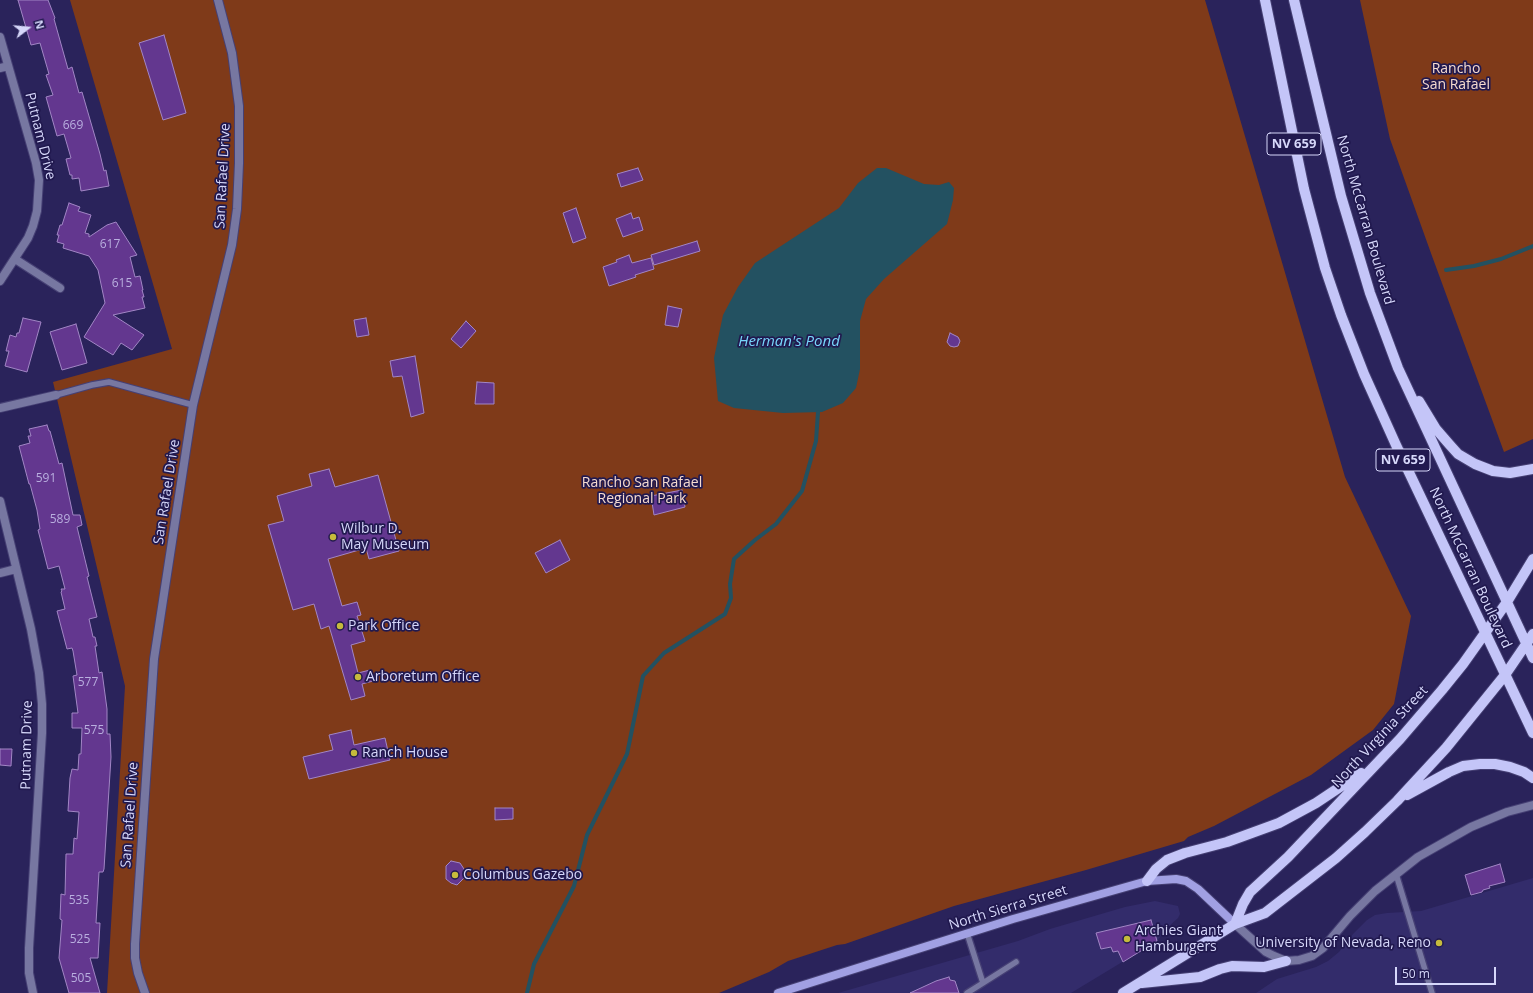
<!DOCTYPE html>
<style>
body{margin:0}
#map{position:relative;width:1533px;height:993px;overflow:hidden;background:#2a235b;font-family:"Open Sans",sans-serif}
canvas{display:block}
.north{position:absolute;left:8px;top:8px;width:40px;height:40px;-webkit-text-stroke:3px #21194f;paint-order:stroke;rotate:74deg;font-size:11px;font-weight:700;line-height:16px;text-align:center;color:#d6d7fa}
.north::after{content:'';display:block;margin:auto;width:14px;height:18px;background:#d6d7fa;clip-path:polygon(50% 0,100% 100%,50% 72%,0 100%)}
.scale{position:absolute;left:1395px;top:967px;width:101px;height:18px;box-sizing:border-box;border:2px solid #d6d7fa;border-top:0;padding-left:5px;font-size:12px;line-height:14px;white-space:nowrap;color:#d6d7fa;-webkit-text-stroke:3px #21194f;paint-order:stroke}
</style>
<div id="map">
<canvas width="1533" height="993"></canvas>
<div class="north">N</div>
<div class="scale">50 m</div>
</div>
<script>
const ctx = document.querySelector('canvas').getContext('2d');
ctx.lineJoin = 'round';
function paint(path, color) { ctx.fillStyle = color; ctx.fill(path, 'evenodd'); }
const toPath = rows => new Path2D(rows.map(r => 'M' + r).join(''));
function trace(path, color, width, dash) { ctx.strokeStyle = color; ctx.lineWidth = width; ctx.lineCap = dash ? 'butt' : 'round'; ctx.setLineDash(dash || []); ctx.stroke(path); }
function label(font, color, halo, rows, align = 'center') {
  ctx.font = font + ' "Open Sans",sans-serif'; ctx.lineWidth = 3.5; ctx.setLineDash([]); ctx.textBaseline = 'middle'; ctx.strokeStyle = halo; ctx.fillStyle = color; for (const [text, x, y, turn = 0] of rows) {
    ctx.save(); ctx.translate(x, y); ctx.rotate((+turn || 0) * Math.PI / 180); ctx.textAlign = isNaN(turn) ? turn : align; if (halo) ctx.strokeText(text, 0, 0); ctx.fillText(text, 0, 0); ctx.restore();
  }
}
paint(toPath([
 [1533,878,1533,993,1256,993,1277,979,1316,967,1328,961,1339,952,1353,934,1367,920,1375,915,1387,913,1421,911],
 [1155,901,1178,906,1180,914,1178,918,1166,929,1157,941,1071,993,838,993,1018,941,1050,929,1125,907]
]), '#332c6b');
paint(toPath([
 [70,0,1205,0,1345,477,1411,616,1394,704,1373,730,1311,775,1214,826,1188,837,1184,841,1086,870,954,906,845,944,837,945,788,961,769,972,719,993,107,993,125,686,53,382,172,349],
 [1360,0,1533,0,1533,439,1504,452,1432,256,1390,139]
]), '#7f3a19');
paint(toPath([
 [877,168,886,168,924,184,939,185,949,182,954,188,953,200,947,224,884,279,866,299,860,321,860,369,856,388,843,403,822,412,783,413,734,408,718,401,714,358,723,315,738,287,755,263,839,208,858,183]
]), '#235161');
trace(toPath([
 [1446,270,1474,266,1501,259,1533,246],
 [527,993,534,964,574,886,587,835,627,754,643,676,664,653,725,614,731,598,730,584,734,559,755,540,776,524,802,491,816,441,818,412]
]), '#235161', 4);
const building = toPath([
 [18,0,48,0,55,18,54,19,68,69,72,67,79,93,82,92,100,154,104,171,106,170,109,186,81,191,79,178,72,179,72,175,70,175,66,159,71,158,64,134,57,136,46,97,53,95,46,75,49,74,40,43,31,45,18,0],
 [164,35,186,113,163,120,139,43,164,35],
 [638,168,643,180,621,187,617,174,638,168],
 [69,203,80,207,78,211,91,215,85,233,89,234,89,237,107,225,116,222,137,255,130,257,135,277,140,276,143,290,142,290,144,297,142,297,145,308,113,315,144,335,132,350,121,343,113,355,84,337,105,303,98,270,89,256,63,248,64,244,57,242,59,235,57,235,60,225,62,225,69,203],
 [576,208,586,238,573,243,563,213,576,208],
 [631,213,633,219,639,217,643,230,623,237,616,219,631,213],
 [697,241,700,251,654,265,651,255,697,241],
 [629,255,632,263,651,258,654,269,635,275,636,277,609,286,603,267,617,262,616,260,629,255],
 [668,306,682,309,678,327,665,325,668,306],
 [23,318,41,322,27,372,5,366,9,351,6,351,10,335,16,337,17,333,19,333,23,318],
 [366,318,369,335,357,337,354,320,366,318],
 [466,321,476,331,461,348,451,339,466,321],
 [76,324,87,363,62,370,50,332,76,324],
 [950,333,958,337,960,341,958,346,954,347,950,346,947,342,950,333],
 [415,356,424,413,411,417,402,376,393,377,390,361,415,356],
 [477,382,494,383,494,404,475,404,477,382],
 [47,425,49,431,50,431,59,464,62,463,73,515,80,515,82,525,77,527,89,576,87,577,97,617,89,619,93,637,95,637,97,646,95,646,99,673,102,672,107,709,107,734,110,734,111,757,104,869,103,872,99,872,96,923,100,923,98,958,90,958,100,993,69,993,59,958,62,920,60,919,61,894,65,895,66,854,73,854,74,838,77,839,79,812,68,811,70,778,72,769,78,770,79,754,81,754,82,728,72,728,72,713,78,713,73,676,77,675,73,651,72,648,67,649,57,611,65,609,61,592,62,591,61,589,65,589,59,566,48,569,38,530,40,529,37,510,30,484,29,484,19,446,30,443,28,436,31,436,29,429,47,425],
 [329,469,335,487,378,475,399,551,369,559,366,548,328,559,342,606,357,602,361,615,357,616,365,641,351,645,358,673,370,670,373,681,362,684,365,696,351,700,329,626,321,629,314,604,293,610,268,525,284,521,277,496,312,486,309,474,329,469],
 [682,490,685,507,654,515,651,496,682,490],
 [560,540,570,560,546,573,535,553,560,540],
 [351,730,354,745,385,738,390,760,309,779,303,757,333,750,329,735,351,730],
 [0,749,12,749,11,766,0,765,0,749],
 [495,808,513,808,513,819,495,820,495,808],
 [451,861,460,863,464,869,465,877,457,885,451,883,446,879,446,866,451,861],
 [1500,864,1505,882,1489,886,1490,888,1483,890,1482,892,1471,895,1465,875,1500,864],
 [1151,920,1157,941,1123,962,1118,951,1113,952,1111,947,1101,949,1096,933,1151,920],
 [949,977,950,980,955,981,959,993,910,993,936,981,949,977]
]);
paint(building, '#63378f');
trace(building, '#a286c5', 1);
const lane = toPath([
 [56,395,92,385,109,382,193,405],
 [1396,874,1432,993],
 [967,933,983,983,1016,962],
 [967,993,983,983]
]);
const street = toPath([
 [0,37,36,163,39,180,37,211,33,226,28,238,0,281],
 [0,68,8,66],
 [15,259,60,288],
 [0,408,56,395],
 [0,501,31,629,39,673,42,704,42,733,29,948,29,973,33,993],
 [0,573,16,569],
 [1235,924,1266,952,1274,956,1286,961,1299,960,1312,956,1323,948,1350,916,1375,891,1418,857,1471,827,1507,812,1533,805],
 [145,993,138,973,135,958,135,944,154,659,193,405,232,245,237,209,239,163,239,106,232,53,218,0]
]);
const secondary = toPath([
 [778,993,1013,919,1147,881,1176,879,1186,881,1198,889,1235,924]
]);
const primary = toPath([
 [1265,0,1304,189,1325,268,1341,315,1364,374,1396,445,1533,733],
 [1294,0,1341,196,1370,293,1398,368,1533,658],
 [1419,401,1436,429,1449,444,1458,454,1475,464,1493,471,1510,473,1533,469],
 [1407,795,1449,772,1463,766,1480,764,1495,764,1510,767,1524,772,1533,778],
 [1147,881,1156,869,1167,860,1185,853,1227,842,1279,823,1316,803,1361,773],
 [1235,924,1243,904,1250,892,1288,857,1400,739,1442,690,1463,664,1507,602,1533,559],
 [1142,983,1200,977,1220,969,1232,966,1264,967,1286,961],
 [1123,993,1235,924,1265,913,1336,858,1365,832,1397,801,1446,748,1505,675,1533,634]
]);
trace(lane, '#464074', 8);
trace(street, '#464074', 10);
trace(secondary, '#464074', 10);
trace(primary, '#464074', 12);
trace(lane, '#7777a1', 5.5);
trace(street, '#7777a1', 8);
trace(secondary, '#a1a0e3', 8);
trace(primary, '#c4c5f8', 10);
for (const [x, y, r, color] of [
 [333,537,4,"#c6bb3c"],
 [340,626,4,"#c6bb3c"],
 [358,677,4,"#c6bb3c"],
 [354,753,4,"#c6bb3c"],
 [455,875,4,"#c6bb3c"],
 [1127,939,4,"#c6bb3c"],
 [1439,943,4,"#c6bb3c"]
]) { const dot = new Path2D(); dot.arc(x, y, r, 0, 2 * Math.PI); ctx.fillStyle = color; ctx.fill(dot); trace(dot, '#21194f', 1.5); }
label('12px', '#b9afdf', null, [
 ["669",73,126],
 ["617",110,245],
 ["615",122,284],
 ["591",46,479],
 ["589",60,520],
 ["577",88,683],
 ["575",94,731],
 ["535",79,901],
 ["525",80,940],
 ["505",81,979]
]);
for (const [x, y, w] of [
 [1294,144,54],
 [1403,460,54]
]) { const box = new Path2D(); box.roundRect(x - w / 2, y - 11, w, 22, 3); ctx.fillStyle = '#21194f'; ctx.fill(box); trace(box, '#d6d7fa', 1); }
label('bold 13px', '#d6d7fa', null, [
 ["NV 659",1294,144],
 ["NV 659",1403,460]
]);
label('14px', '#f6dbcf', '#21194f', [
 ["Rancho",1456,69],
 ["San Rafael",1456,85],
 ["Rancho San Rafael",642,483],
 ["Regional Park",642,499]
]);
label('14px', '#d6d7fa', '#21194f', [
 ["Putnam Drive",40,136,76],
 ["San Rafael Drive",223,176,-87],
 ["North McCarran Boulevard",1365,220,74],
 ["San Rafael Drive",167,492,-81],
 ["North McCarran Boulevard",1470,568,65],
 ["North Virginia Street",1380,737,-47],
 ["Putnam Drive",27,745,-89],
 ["San Rafael Drive",130,815,-86],
 ["North Sierra Street",1008,908,-17]
]);
label('14px', '#d6d7fa', '#21194f', [
 ["Wilbur D.",341,529],
 ["May Museum",341,545],
 ["Park Office",348,626],
 ["Arboretum Office",366,677],
 ["Ranch House",362,753],
 ["Columbus Gazebo",463,875],
 ["Archies Giant",1135,931],
 ["Hamburgers",1135,947],
 ["University of Nevada, Reno",1431,943,"right"]
], 'left');
label('italic 15px', '#77d6fa', '#21194f', [
 ["Herman's Pond",789,342]
]);
</script>
